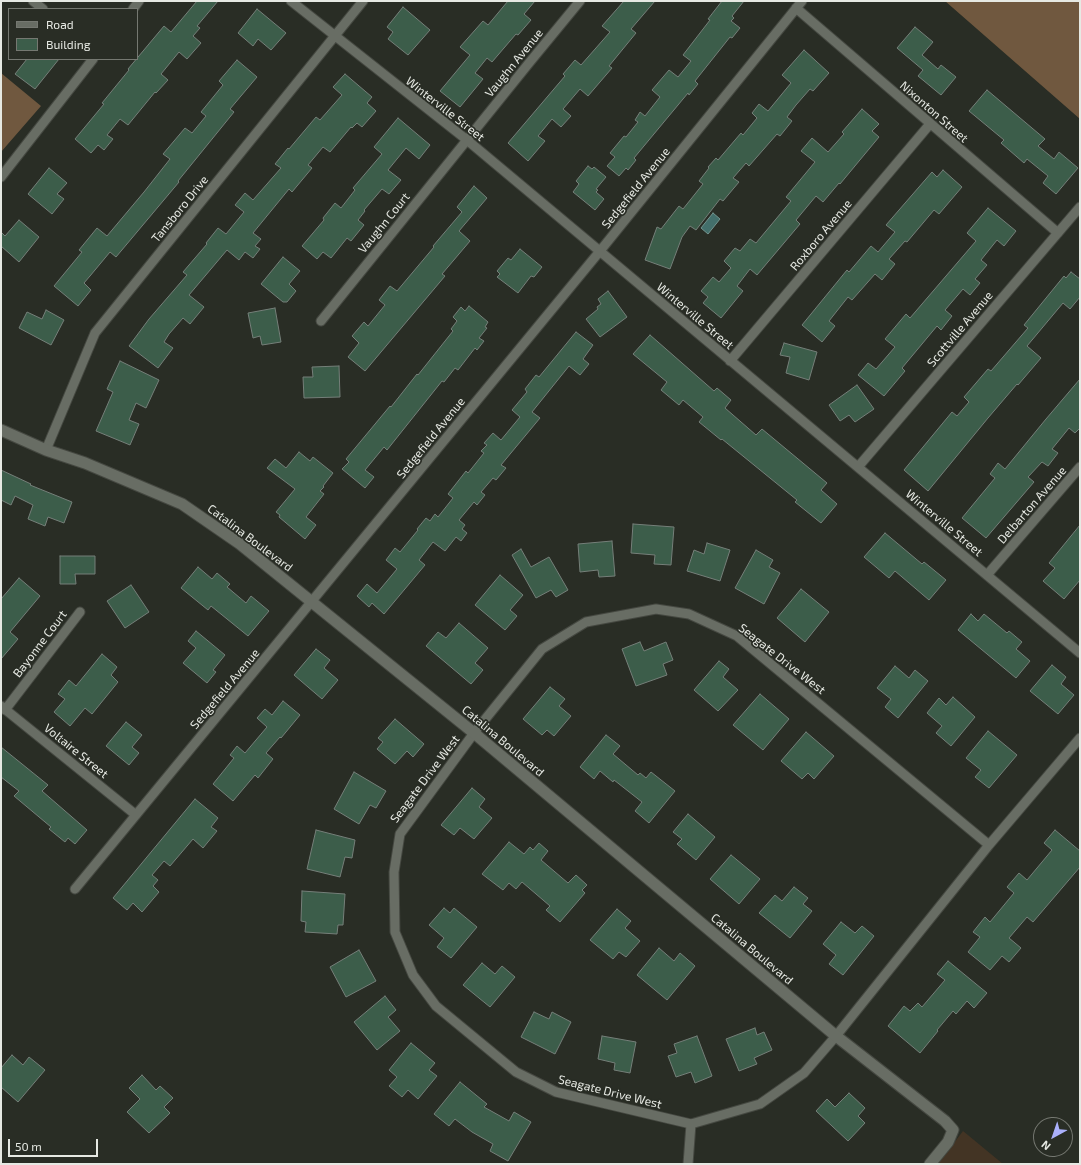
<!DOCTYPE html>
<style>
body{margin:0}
#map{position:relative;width:1081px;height:1165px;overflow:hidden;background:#292d25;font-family:"Exo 2",sans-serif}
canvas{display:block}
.frame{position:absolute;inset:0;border:2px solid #e6e9e3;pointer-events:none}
.legend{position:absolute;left:8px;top:8px;width:130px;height:52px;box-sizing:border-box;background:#292d25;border:1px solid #757871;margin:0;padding:5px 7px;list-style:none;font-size:12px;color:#e6e9e3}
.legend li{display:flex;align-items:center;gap:8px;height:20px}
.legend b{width:20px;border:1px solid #757871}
.north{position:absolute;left:1033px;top:1117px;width:40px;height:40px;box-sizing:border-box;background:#292d25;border:1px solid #757871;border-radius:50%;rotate:220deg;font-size:11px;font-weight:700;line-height:16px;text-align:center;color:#e6e9e3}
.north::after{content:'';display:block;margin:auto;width:14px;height:18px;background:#aab0fb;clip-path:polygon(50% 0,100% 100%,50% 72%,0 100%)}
.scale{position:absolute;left:8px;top:1139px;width:90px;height:18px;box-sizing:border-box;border:2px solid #e6e9e3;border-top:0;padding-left:5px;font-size:12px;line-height:14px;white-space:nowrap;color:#e6e9e3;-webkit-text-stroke:3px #292d25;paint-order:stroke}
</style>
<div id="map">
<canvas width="1081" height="1165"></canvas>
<div class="frame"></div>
<ul class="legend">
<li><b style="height:5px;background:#686d64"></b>Road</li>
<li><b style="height:11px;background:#3c5d4a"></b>Building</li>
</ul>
<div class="north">N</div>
<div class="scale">50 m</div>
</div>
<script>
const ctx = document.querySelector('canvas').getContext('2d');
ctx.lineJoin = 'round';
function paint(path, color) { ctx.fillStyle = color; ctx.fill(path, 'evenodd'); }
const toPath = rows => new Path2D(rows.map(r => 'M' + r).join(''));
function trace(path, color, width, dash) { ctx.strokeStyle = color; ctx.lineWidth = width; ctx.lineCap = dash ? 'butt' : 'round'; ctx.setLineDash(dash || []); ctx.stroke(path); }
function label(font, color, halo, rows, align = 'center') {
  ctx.font = font + ' "Exo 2",sans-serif'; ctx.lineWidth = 3.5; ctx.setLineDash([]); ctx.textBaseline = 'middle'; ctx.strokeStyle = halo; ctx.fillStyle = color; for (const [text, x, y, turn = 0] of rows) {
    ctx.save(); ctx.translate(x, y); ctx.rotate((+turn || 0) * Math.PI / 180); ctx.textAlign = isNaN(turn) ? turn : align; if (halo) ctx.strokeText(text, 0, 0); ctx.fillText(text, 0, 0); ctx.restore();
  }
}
paint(toPath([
 [963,1131,1003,1164,938,1164]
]), '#433424');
paint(toPath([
 [945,1,1080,1,1080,119],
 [1,73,41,106,1,152]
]), '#70583f');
const water = toPath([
 [713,213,720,219,708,234,701,228,713,213]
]);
paint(water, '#436f6b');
trace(water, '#74948f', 1);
const building = toPath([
 [197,1,218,1,197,26,200,28,193,36,201,43,187,59,179,52,161,74,168,80,156,93,155,92,128,125,120,119,107,135,113,139,104,150,98,145,91,153,75,139,104,104,102,103,129,70,128,69,164,26,171,32,197,1],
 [508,1,535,1,524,14,531,20,518,35,516,34,492,62,487,58,475,73,483,79,460,107,440,91,470,55,460,47,483,21,488,25,508,1],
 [624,1,655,1,631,29,636,33,609,66,612,68,588,96,580,89,563,109,571,116,561,127,552,119,538,136,545,141,528,161,508,143,565,76,563,74,575,60,581,65,610,32,602,26,624,1],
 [722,1,744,1,732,16,734,18,731,21,740,28,732,38,730,37,695,81,698,84,689,95,688,93,634,158,636,160,628,170,626,168,619,176,607,166,615,157,610,153,624,136,626,137,638,122,635,120,640,112,645,116,660,97,652,90,669,70,678,77,691,61,683,55,710,20,708,19,722,1],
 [403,7,430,30,408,55,388,39,393,32,387,27,403,7],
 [257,9,286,33,271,50,258,39,253,46,238,33,257,9],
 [915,27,933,42,922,55,938,69,941,65,956,77,941,95,918,76,923,70,897,48,915,27],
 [804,50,829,73,813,91,810,89,796,105,787,117,792,121,780,136,777,134,749,166,746,163,733,178,739,182,723,201,720,199,696,230,690,226,682,237,670,269,645,260,657,227,661,229,679,206,683,209,703,184,699,181,709,168,708,167,716,158,718,160,741,133,743,135,757,118,752,113,759,104,768,111,791,83,782,75,804,50],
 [27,59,59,59,35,89,15,74,27,59],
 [237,60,257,77,230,109,234,112,178,181,179,182,116,257,110,252,90,276,84,283,91,290,78,306,54,286,82,252,79,250,97,228,107,236,144,192,170,159,163,154,185,128,192,133,206,116,201,112,223,85,219,81,237,60],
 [345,74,372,97,367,103,376,111,362,127,357,123,352,128,351,127,330,152,323,147,308,165,312,168,292,192,289,189,253,233,261,239,255,246,260,249,253,258,245,252,239,260,227,250,189,295,204,307,190,324,183,318,169,334,164,342,173,348,158,368,129,346,149,319,187,275,183,272,207,244,206,243,218,228,226,234,244,212,235,205,245,193,253,200,281,168,275,164,288,148,289,149,316,117,320,120,342,95,333,87,345,74],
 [987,90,1045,139,1038,146,1054,159,1059,152,1078,168,1056,194,1043,183,1048,176,1027,159,1024,163,1001,143,1004,140,969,111,987,90],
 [862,109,879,124,872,131,879,137,840,184,839,183,823,202,816,196,796,220,800,224,757,275,750,269,737,286,743,291,721,318,703,303,708,297,701,291,713,277,719,282,731,268,724,261,735,248,740,251,750,239,756,243,791,201,786,197,815,162,801,151,812,138,828,152,844,134,842,132,862,109],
 [398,118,430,145,419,159,406,148,388,170,401,180,389,194,382,189,364,210,365,211,358,220,364,225,351,241,347,238,331,258,323,252,317,259,302,246,324,220,323,218,335,203,341,208,355,190,353,188,382,154,374,147,398,118],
 [588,166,592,169,594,167,606,177,596,189,598,190,596,192,604,199,595,210,573,192,579,184,576,181,588,166],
 [49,168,67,183,57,194,64,199,52,214,28,194,49,168],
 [943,170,962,187,939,214,934,210,907,242,905,241,889,259,895,264,882,280,875,274,852,300,848,297,829,321,835,326,822,342,802,325,847,270,849,272,871,246,878,252,895,232,886,225,932,172,937,177,943,170],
 [474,186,487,198,459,231,470,241,442,274,445,276,365,371,348,357,359,343,352,336,364,322,368,326,385,305,379,300,390,286,397,291,434,247,433,246,462,212,457,207,474,186],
 [988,208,1016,231,1004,246,997,240,981,260,987,265,975,279,980,283,970,295,963,289,945,310,952,316,941,330,937,326,902,368,905,371,884,396,858,375,868,363,876,369,895,347,885,339,906,314,910,318,976,241,967,233,988,208],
 [19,220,39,237,19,262,1,246,1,232,5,236,19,220],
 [520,249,542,267,534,277,531,276,518,293,497,277,500,274,497,271,508,258,511,260,520,249],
 [283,257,300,271,289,284,296,291,287,302,283,302,261,284,283,257],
 [1071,272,1080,279,1080,297,1070,309,1063,303,1027,346,1041,358,1018,385,1017,384,988,418,928,491,904,470,952,412,957,416,969,402,964,397,988,369,991,371,1028,328,1024,325,1064,276,1066,278,1071,272],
 [608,291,627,317,600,337,586,319,598,309,597,307,601,304,598,299,608,291],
 [469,306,488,322,485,327,487,328,479,338,484,341,477,350,475,348,458,370,455,368,444,382,442,381,387,450,384,447,365,470,374,477,365,488,342,469,349,462,346,459,390,406,391,407,417,374,418,375,453,331,451,329,457,321,453,317,461,307,465,311,469,306],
 [275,308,281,342,262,345,260,336,253,338,248,313,275,308],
 [46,310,64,320,51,345,19,328,27,312,42,319,46,310],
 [576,332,593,345,583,359,589,364,580,375,569,366,532,412,540,418,501,465,506,468,496,480,493,478,481,492,485,495,477,505,474,502,459,520,465,525,462,529,467,533,461,541,456,537,445,551,433,542,419,560,425,565,384,614,372,603,369,607,357,596,367,584,377,593,397,569,386,560,395,548,400,552,418,530,417,529,426,518,430,521,435,514,438,517,453,498,448,494,466,471,468,473,484,453,481,451,487,445,484,443,493,433,501,440,520,417,512,410,527,392,525,389,536,375,539,377,576,332],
 [650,335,714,391,717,388,731,400,725,408,756,435,762,429,827,483,821,490,837,504,821,523,795,502,797,500,722,439,721,440,699,422,703,417,683,400,679,405,661,390,667,382,633,354,650,335],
 [784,343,817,352,809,380,786,373,790,357,780,355,784,343],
 [120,361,159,380,146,408,136,403,129,420,139,424,130,445,96,431,113,392,107,389,120,361],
 [339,366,340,397,304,398,303,377,313,377,312,367,339,366],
 [1080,379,1080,428,1075,433,1069,428,1052,449,1058,453,1048,466,1042,462,1028,477,1034,482,986,538,962,518,995,478,990,474,998,463,1005,469,1046,419,1080,379],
 [857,385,874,409,855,422,849,415,840,421,829,405,857,385],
 [299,452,310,461,313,457,333,473,323,486,324,487,320,491,324,494,306,517,316,525,305,539,279,517,280,515,276,512,295,489,267,468,275,459,286,468,299,452],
 [1,470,31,484,30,485,72,502,64,523,48,517,45,526,28,519,33,505,15,496,11,505,1,500,1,470],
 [633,524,674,527,671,565,654,564,655,555,631,553,633,524],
 [1080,525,1080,580,1064,599,1043,581,1055,568,1049,563,1080,525],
 [885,533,922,564,924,562,946,580,929,600,895,571,889,578,864,557,885,533],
 [612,541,615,576,599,577,598,570,580,572,578,544,612,541],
 [707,543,730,550,720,581,687,571,694,550,704,554,707,543],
 [521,549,531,567,549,557,568,590,556,597,551,590,536,598,512,555,521,549],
 [756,550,773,560,769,567,780,573,764,604,735,588,756,550],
 [60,556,95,556,95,574,75,574,76,584,60,584,60,556],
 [198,567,212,579,217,573,230,584,227,587,246,603,251,596,269,611,248,636,211,606,208,610,181,588,198,567],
 [500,575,523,595,510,610,517,616,505,630,475,605,500,575],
 [19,578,40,596,10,632,18,639,1,659,1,599,19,578],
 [131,585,149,612,125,628,107,601,131,585],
 [801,589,829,612,805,642,777,618,801,589],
 [971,614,978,621,984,614,1007,633,1009,631,1022,642,1016,649,1030,661,1016,678,958,630,971,614],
 [459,623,488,648,475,663,483,670,471,684,426,646,438,632,446,638,459,623],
 [196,631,225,655,213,670,216,672,207,683,183,663,196,648,188,641,196,631],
 [640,642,644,651,666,642,673,660,663,664,667,675,636,686,622,649,640,642],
 [316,649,330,660,324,668,338,680,322,699,294,675,316,649],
 [102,654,117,667,111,675,118,682,92,714,85,708,70,726,54,712,65,699,58,694,69,680,76,686,102,654],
 [719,661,729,669,723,677,738,690,718,711,694,690,719,661],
 [1052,665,1066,677,1061,684,1074,695,1058,714,1030,691,1052,665],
 [895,666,909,678,915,670,928,681,898,718,885,707,891,699,877,688,895,666],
 [550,687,565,699,559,706,571,716,554,736,547,730,542,735,523,719,550,687],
 [760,694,789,719,763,750,733,725,760,694],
 [953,697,975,717,951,746,936,733,942,726,927,713,939,698,946,705,953,697],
 [283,701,300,715,281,738,280,737,266,753,273,759,258,778,255,775,233,801,213,784,234,758,230,755,237,746,245,753,267,727,257,718,265,709,272,715,283,701],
 [395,719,424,744,413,757,407,751,395,764,377,749,383,742,378,738,395,719],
 [126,722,142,735,132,747,139,753,129,765,106,746,126,722],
 [988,731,1017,755,989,788,975,777,981,770,966,758,988,731],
 [806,732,834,756,814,779,808,773,802,779,781,761,806,732],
 [606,735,620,746,613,754,638,775,640,773,646,778,651,772,675,791,649,823,635,811,642,802,614,780,613,782,600,771,594,779,580,767,606,735],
 [1,747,48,785,42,791,87,830,75,844,68,838,65,842,49,829,51,827,14,796,19,791,1,777,1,747],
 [354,772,386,791,376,808,370,805,359,824,334,809,354,772],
 [472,788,485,799,479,807,492,818,474,839,460,828,454,835,441,825,472,788],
 [195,799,218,818,211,827,217,831,203,848,193,839,170,866,164,861,152,875,158,880,153,886,159,892,142,912,133,903,127,910,113,898,195,799],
 [688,814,715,837,696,860,677,844,682,839,673,832,688,814],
 [316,830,355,840,352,858,345,857,340,877,307,869,316,830],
 [1055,830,1080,851,1080,867,1033,922,1027,917,1009,938,1021,948,1009,962,1002,956,990,970,968,952,980,937,973,932,985,917,990,922,1014,893,1007,887,1019,873,1027,880,1052,850,1044,843,1055,830],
 [509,842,524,854,530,847,533,850,539,843,548,851,541,860,568,883,576,875,587,885,582,890,585,893,560,922,546,910,550,906,522,882,516,889,509,883,503,890,482,874,509,842],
 [731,855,760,879,739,904,710,879,731,855],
 [794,887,808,898,803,904,812,911,790,938,759,913,775,895,782,901,794,887],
 [302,891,345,894,343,925,338,925,337,934,305,932,306,922,301,921,302,891],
 [444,908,450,913,454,908,477,927,451,958,437,947,444,938,429,925,444,908],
 [617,909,631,921,625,928,640,941,626,957,619,952,613,959,590,940,617,909],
 [841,922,855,933,862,926,874,936,843,975,829,964,836,955,823,944,841,922],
 [659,948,674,961,680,953,695,966,667,1000,637,975,659,948],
 [359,950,376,981,346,997,330,967,359,950],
 [948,961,987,993,974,1008,967,1001,956,1014,953,1011,937,1030,938,1031,920,1053,888,1026,904,1006,910,1011,918,1003,922,1007,945,980,937,974,948,961],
 [482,963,495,974,502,966,515,977,490,1007,463,985,482,963],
 [385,996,396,1010,388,1017,400,1031,377,1050,354,1022,385,996],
 [534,1012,549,1019,552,1012,571,1022,555,1054,521,1037,534,1012],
 [755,1028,757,1035,764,1032,772,1050,754,1058,757,1064,739,1071,726,1039,755,1028],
 [602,1036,636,1042,630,1073,614,1070,615,1063,598,1059,602,1036],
 [697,1036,712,1076,695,1083,691,1072,676,1077,668,1056,677,1053,674,1044,697,1036],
 [411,1043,435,1063,429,1070,437,1076,418,1099,408,1090,402,1097,389,1086,397,1077,389,1070,411,1043],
 [12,1055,23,1065,29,1057,45,1070,18,1102,1,1087,1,1068,12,1055],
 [142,1075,156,1090,160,1086,173,1098,164,1107,170,1113,149,1133,127,1112,140,1099,129,1088,142,1075],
 [460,1082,487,1104,484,1107,509,1121,514,1112,531,1122,508,1161,490,1151,493,1144,472,1132,455,1119,449,1126,434,1114,460,1082],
 [849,1093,865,1108,858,1116,865,1123,848,1141,816,1111,827,1099,835,1107,849,1093]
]);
paint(building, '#3c5d4a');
trace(building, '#757f79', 1);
const minor = toPath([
 [33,1,43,9],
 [291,1,467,140,1080,653],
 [796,8,1058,233],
 [133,9,139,1],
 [1,177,93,59],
 [321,321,529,63,580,1],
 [730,361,930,124],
 [46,450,95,333,363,1],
 [858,467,1080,207],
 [987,575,1080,467],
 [1,706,136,815],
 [5,710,80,612],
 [989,845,737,636,689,614,656,609,586,622,542,649,474,733,400,834,394,872,395,932,413,975,436,1006,516,1072,556,1092,691,1124,760,1104,804,1073,836,1036,989,845,1080,738],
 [75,889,600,251,802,1],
 [688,1164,691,1124]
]);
const tertiary = toPath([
 [1,430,46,450,85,463,182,504,240,544,474,733,836,1036,945,1121,953,1130,948,1142,930,1164]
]);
trace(minor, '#454841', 11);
trace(tertiary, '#454841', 13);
trace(minor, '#686d64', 9);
trace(tertiary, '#686d64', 11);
label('12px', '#e6e9e3', '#292d25', [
 ["Vaughn Avenue",514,63,-51],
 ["Winterville Street",445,109,38],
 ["Nixonton Street",934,112,41],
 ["Sedgefield Avenue",636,188,-51],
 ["Tansboro Drive",180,209,-51],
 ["Vaughn Court",384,223,-51],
 ["Roxboro Avenue",821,235,-50],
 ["Winterville Street",695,316,40],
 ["Scottville Avenue",960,329,-50],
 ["Sedgefield Avenue",431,438,-51],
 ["Delbarton Avenue",1032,505,-49],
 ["Winterville Street",944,523,40],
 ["Catalina Boulevard",250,538,37],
 ["Bayonne Court",40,644,-53],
 ["Seagate Drive West",782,659,38],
 ["Sedgefield Avenue",225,689,-50],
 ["Catalina Boulevard",503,741,40],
 ["Voltaire Street",76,751,39],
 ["Seagate Drive West",425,779,-53],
 ["Catalina Boulevard",752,949,40],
 ["Seagate Drive West",610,1092,14]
]);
</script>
